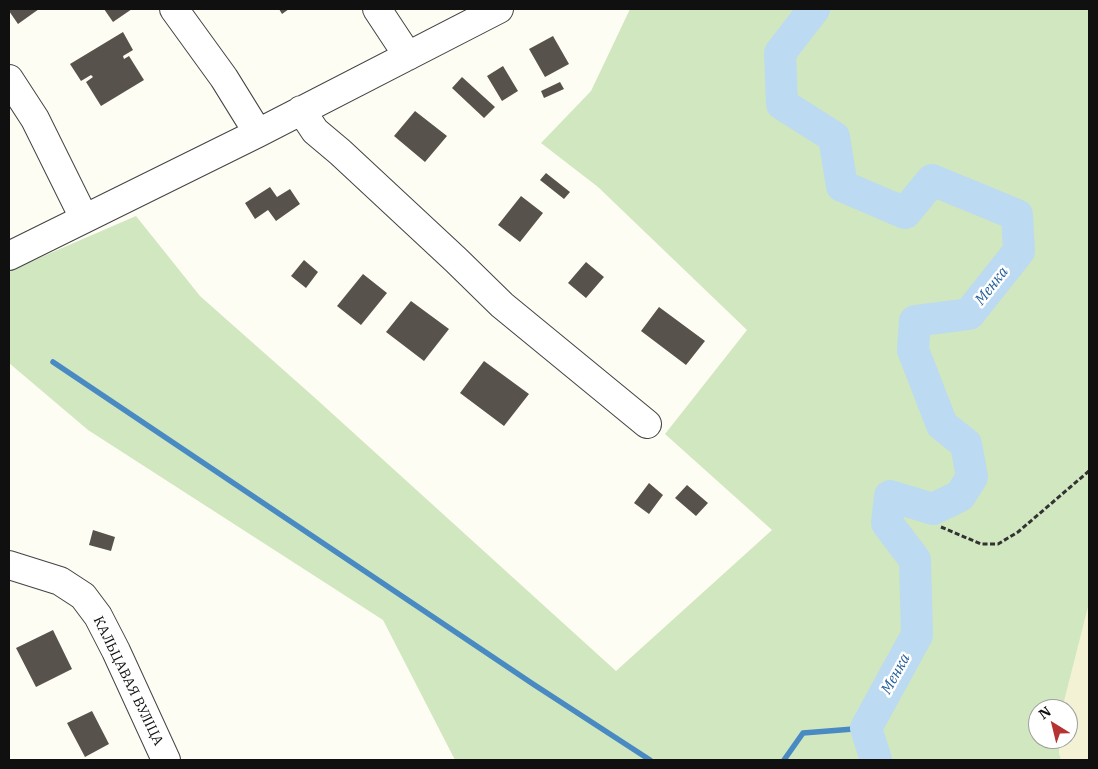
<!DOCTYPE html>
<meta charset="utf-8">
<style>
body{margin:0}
#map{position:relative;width:1098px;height:769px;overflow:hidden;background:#fefdf4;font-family:"IBM Plex Serif",serif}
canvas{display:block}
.frame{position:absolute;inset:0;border:10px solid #101010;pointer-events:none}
.north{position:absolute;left:1028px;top:699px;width:50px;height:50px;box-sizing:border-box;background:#fff;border:1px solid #9f9f9f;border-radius:50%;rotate:324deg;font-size:14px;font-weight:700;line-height:20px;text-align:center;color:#101010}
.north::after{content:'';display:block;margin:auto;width:18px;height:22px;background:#b53432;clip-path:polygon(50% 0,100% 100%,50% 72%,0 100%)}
</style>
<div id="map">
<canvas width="1098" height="769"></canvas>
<div class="frame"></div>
<div class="north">N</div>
</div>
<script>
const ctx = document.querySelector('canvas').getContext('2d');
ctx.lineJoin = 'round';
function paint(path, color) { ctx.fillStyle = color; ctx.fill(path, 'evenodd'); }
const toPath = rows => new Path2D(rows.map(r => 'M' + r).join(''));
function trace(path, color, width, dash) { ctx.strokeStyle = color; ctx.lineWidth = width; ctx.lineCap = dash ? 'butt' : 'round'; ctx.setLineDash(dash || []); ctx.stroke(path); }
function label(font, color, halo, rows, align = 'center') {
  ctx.font = font + ' "IBM Plex Serif",serif'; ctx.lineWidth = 5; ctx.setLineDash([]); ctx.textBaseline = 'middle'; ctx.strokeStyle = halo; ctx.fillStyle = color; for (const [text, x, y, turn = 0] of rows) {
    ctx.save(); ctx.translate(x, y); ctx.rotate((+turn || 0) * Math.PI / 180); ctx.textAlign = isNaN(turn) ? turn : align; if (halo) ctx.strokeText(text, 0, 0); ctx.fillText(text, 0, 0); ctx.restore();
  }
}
paint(toPath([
 [1089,602,1089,760,1061,760,1059,753,1060,739,1068,739,1068,709,1062,709,1062,707]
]), '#f3f2d5');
paint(toPath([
 [630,9,1089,9,1089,603,1062,709,1038,709,1038,739,1060,739,1059,753,1061,760,455,760,383,620,88,430,9,363,9,271,136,216,200,296,314,397,616,671,772,530,665,434,747,330,598,187,541,143,591,91]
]), '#d1e7bf');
trace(toPath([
 [53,362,533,684,650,760],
 [784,760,803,733,866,728]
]), '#498ac3', 5.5);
trace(toPath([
 [814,9,780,53,782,104,834,137,842,186,905,213,932,180,1017,215,1019,251,969,314,915,321,913,350,942,425,966,444,972,477,960,496,933,509,890,496,887,523,915,560,917,635,866,728,876,760]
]), '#bcdaf2', 32);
paint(toPath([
 [9,9,39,9,18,24,9,11],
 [104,9,132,9,113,22],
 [279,9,289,9,282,14],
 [123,32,133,50,123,56,124,59,129,56,144,80,101,106,86,82,93,77,91,75,81,81,70,64],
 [553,36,569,64,545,77,529,49],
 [503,66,518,91,502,101,487,76],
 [462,77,495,107,484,118,452,88],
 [560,82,564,89,544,98,541,91],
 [415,111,447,136,425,162,394,136],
 [546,173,570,192,564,199,540,180],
 [270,187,277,197,290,189,300,204,276,221,268,210,255,219,245,203],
 [521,196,543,213,520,242,498,225],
 [304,260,318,272,306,288,291,276],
 [586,262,604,277,586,298,568,283],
 [363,274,387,293,361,325,337,306],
 [411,301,449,329,424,361,386,332],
 [659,307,705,341,686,365,641,331],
 [484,361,529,394,504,426,460,393],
 [649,483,663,495,649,514,634,503],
 [687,485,708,503,696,516,675,498],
 [93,530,115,537,111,551,89,545],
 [53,630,72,669,36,687,16,648],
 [92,711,109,744,85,757,67,723]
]), '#58524d');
const minor = toPath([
 [174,9,224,78,258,133],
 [377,9,408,56],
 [9,79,35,119,84,218],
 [301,110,315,131,340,152,456,260,502,305,647,424],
 [9,256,258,133,499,9],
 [9,565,60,581,83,596,98,616,116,651,166,760]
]);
trace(minor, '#434343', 30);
trace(toPath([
 [941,527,981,544,998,544,1018,532,1089,471]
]), '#323232', 3, [5, 2.5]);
trace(minor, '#fff', 28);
label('14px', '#101010', '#fff', [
 ["КАЛЬЦАВАЯ ВУЛІЦА",128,681,64]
]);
label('italic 15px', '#225d99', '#fff', [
 ["Менка",992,286,-52],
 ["Менка",896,674,-61]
]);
</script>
